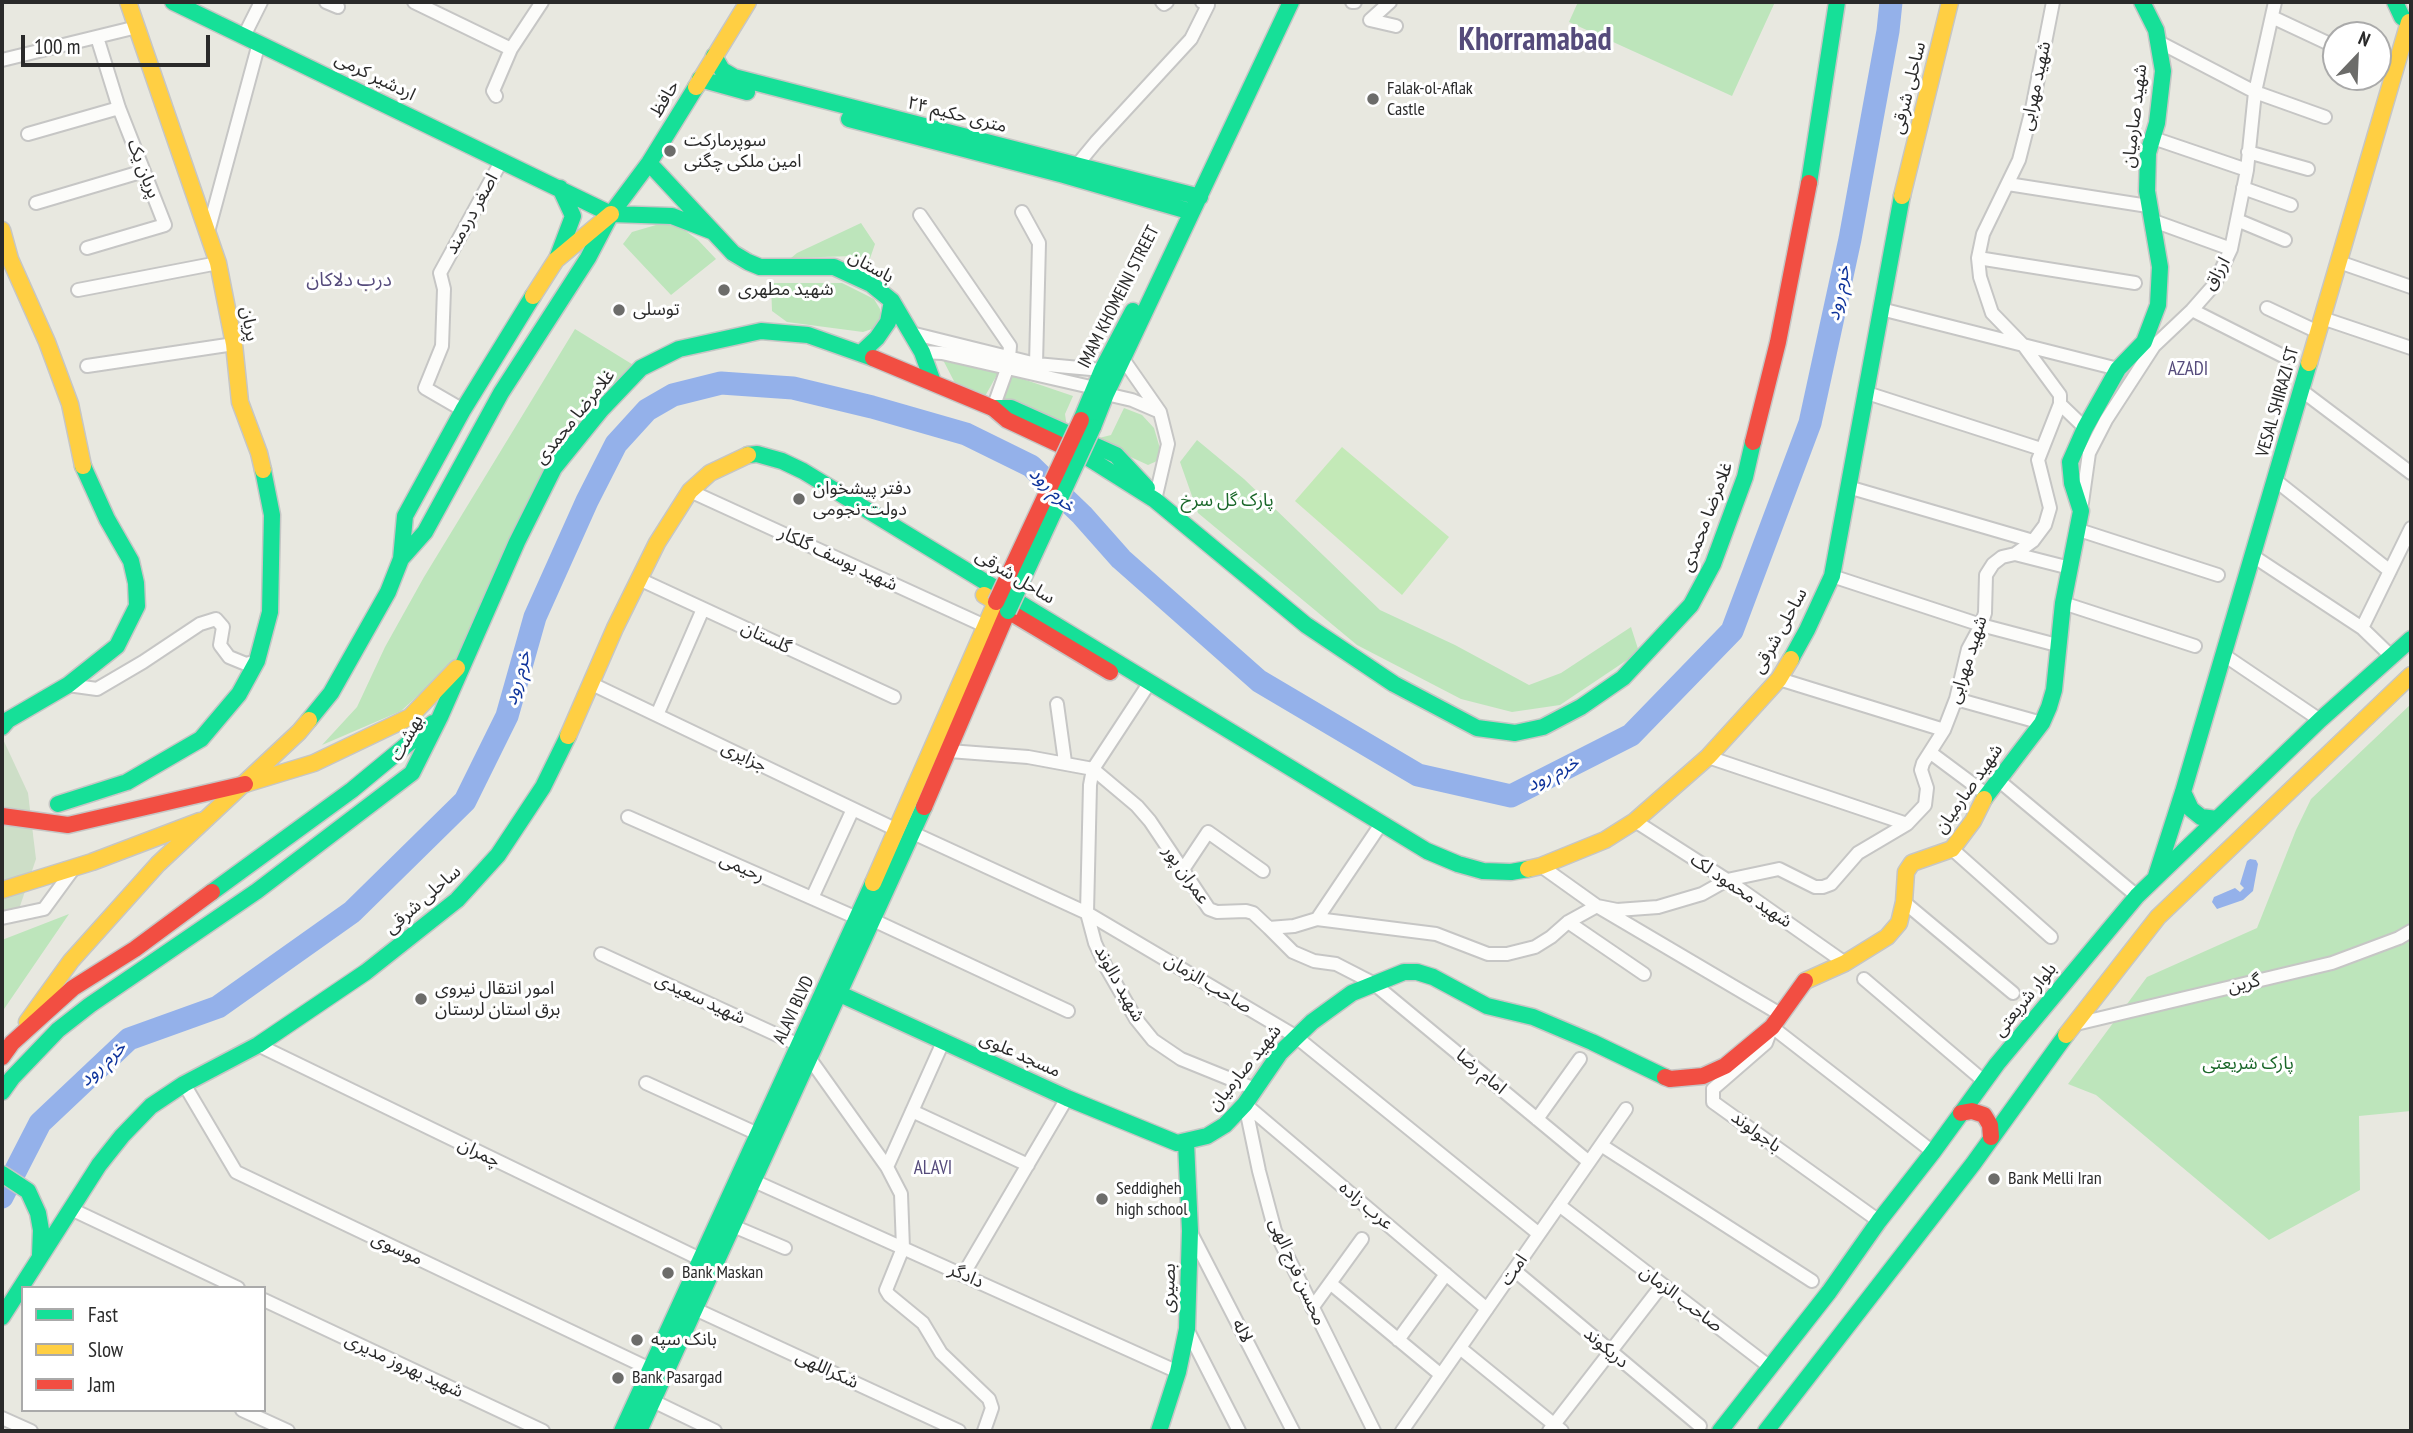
<!DOCTYPE html>
<meta charset="utf-8">
<style>
body{margin:0}
#map{position:relative;width:2413px;height:1433px;overflow:hidden;background:#e8e8e0;font-family:"PT Sans Narrow",sans-serif}
canvas{display:block}
.frame{position:absolute;inset:0;border:4px solid #2a2a2a;pointer-events:none}
.legend{position:absolute;left:21px;top:1286px;width:245px;height:126px;box-sizing:border-box;background:#fff;border:2px solid #aaa;margin:0;padding:9px 12px;list-style:none;font-size:21px;color:#2a2a2a}
.legend li{display:flex;align-items:center;gap:14px;height:35px}
.legend b{width:35px;border:2px solid #aaa}
.north{position:absolute;left:2322px;top:21px;width:70px;height:70px;box-sizing:border-box;background:#fff;border:2px solid #aaa;border-radius:50%;rotate:23deg;font-size:19px;font-weight:700;line-height:28px;text-align:center;color:#2a2a2a}
.north::after{content:'';display:block;margin:auto;width:24px;height:32px;background:#6c6c6a;clip-path:polygon(50% 0,100% 100%,50% 72%,0 100%)}
.scale{position:absolute;left:21px;top:35px;width:189px;height:32px;box-sizing:border-box;border:4px solid #2a2a2a;border-top:0;padding-left:9px;font-size:21px;line-height:24px;white-space:nowrap;color:#2a2a2a;-webkit-text-stroke:5px #fff;paint-order:stroke}
</style>
<div id="map">
<canvas width="2413" height="1433"></canvas>
<div class="frame"></div>
<ul class="legend">
<li><b style="height:9px;background:#16e098"></b>Fast</li>
<li><b style="height:9px;background:#ffcf43"></b>Slow</li>
<li><b style="height:9px;background:#f24e42"></b>Jam</li>
</ul>
<div class="north">N</div>
<div class="scale">100 m</div>
</div>
<script>
const ctx = document.querySelector('canvas').getContext('2d');
ctx.lineJoin = 'round';
function paint(path, color) { ctx.fillStyle = color; ctx.fill(path, 'evenodd'); }
const toPath = rows => new Path2D(rows.map(r => 'M' + r).join(''));
function trace(path, color, width, dash) { ctx.strokeStyle = color; ctx.lineWidth = width; ctx.lineCap = dash ? 'butt' : 'round'; ctx.setLineDash(dash || []); ctx.stroke(path); }
function label(font, color, halo, rows, align = 'center') {
  ctx.font = font + ' "PT Sans Narrow","Noto Sans Arabic",sans-serif'; ctx.lineWidth = 6; ctx.setLineDash([]); ctx.textBaseline = 'middle'; ctx.strokeStyle = halo; ctx.fillStyle = color; for (const [text, x, y, turn = 0] of rows) {
    ctx.save(); ctx.translate(x, y); ctx.rotate((+turn || 0) * Math.PI / 180); ctx.textAlign = isNaN(turn) ? turn : align; if (halo) ctx.strokeText(text, 0, 0); ctx.fillText(text, 0, 0); ctx.restore();
  }
}
paint(toPath([
 [1578,2,1775,2,1732,96,1569,22],
 [861,223,875,244,867,267,852,256,791,258,797,253],
 [656,225,670,225,683,229,698,240,716,259,671,295,623,244,632,232],
 [771,283,842,283,874,299,880,309,880,320,875,328,863,332,787,322,772,311],
 [575,329,635,366,563,440,534,488,457,660,401,711,322,745,357,707,385,647,424,577],
 [942,358,998,373,984,398,956,385],
 [1011,375,1073,396,1065,414,1067,428,1002,399],
 [1124,408,1142,415,1154,428,1161,452,1157,461,1148,465,1098,442,1099,438,1111,435],
 [1197,440,1244,479,1380,610,1455,645,1529,685,1561,673,1631,627,1639,652,1560,705,1512,712,1461,699,1357,645,1198,513,1180,462],
 [2411,704,2411,1111,2359,1116,2360,1190,2269,1240,2096,1095,2068,1084,2147,977,2257,928,2296,830,2311,799],
 [69,914,2,1012,2,940]
]), '#bde5bb');
paint(toPath([
 [2,737,28,793,36,859,18,912,2,919]
]), '#cddec7');
paint(toPath([
 [1342,447,1449,537,1402,595,1295,501]
]), '#c3e9b7');
paint(toPath([
 [2250,859,2256,860,2258,864,2253,891,2243,900,2217,909,2212,902,2214,897,2235,888,2240,892,2244,888,2240,884,2247,861]
]), '#94b1ea');
trace(toPath([
 [2,1197,40,1123,129,1039,218,1007,352,912,465,801,507,716,535,617,587,501,616,444,647,410,673,395,721,383,793,388,872,407,966,434,1031,466,1082,515,1121,559,1259,681,1418,775,1511,796,1631,735,1732,631,1810,423,1850,239,1888,31,1891,2]
]), '#94b1ea', 23);
const street = toPath([
 [326,2,338,7],
 [414,2,511,49],
 [1162,2,1164,4,1167,2],
 [1352,2,1355,2],
 [1390,2,1370,20,1396,26],
 [2272,17,2336,47],
 [244,36,261,2],
 [2159,42,2255,92,2325,117],
 [2,60,137,27],
 [496,96,493,91,511,49,542,2],
 [28,134,119,108],
 [2153,138,2247,170],
 [2248,152,2308,169],
 [1077,165,1096,142,1191,39,1208,5,1202,2],
 [2008,184,2148,206],
 [2243,188,2291,205],
 [36,203,144,171],
 [1022,212,1039,243,1036,364],
 [920,215,1010,346,1009,358],
 [2151,220,2231,249],
 [2237,220,2285,240],
 [208,232,259,43],
 [87,248,165,225,119,108,97,37],
 [1978,258,2135,283],
 [2339,262,2411,287],
 [78,290,218,263],
 [2267,308,2318,332],
 [1881,309,2118,369],
 [2192,310,2287,358],
 [2322,318,2411,348],
 [911,333,1036,364,1102,370],
 [922,352,942,353,1095,388],
 [1123,359,1160,412,1168,444,1155,500],
 [87,366,234,344],
 [2301,390,2411,473],
 [1867,393,2041,449],
 [1106,394,1132,400,1160,412],
 [2060,404,2085,428],
 [993,408,1007,369],
 [463,410,425,388,442,346,444,289,440,273,502,160],
 [2275,480,2390,571],
 [1848,487,2033,541],
 [690,491,985,626],
 [2082,503,2089,453,2106,420,2154,346,2192,310,2214,285,2231,249,2247,170,2255,92,2275,2],
 [2079,530,2218,575],
 [2015,554,2070,568],
 [2253,556,2362,628,2392,657],
 [1832,576,1981,625,2057,645],
 [639,579,894,697],
 [2063,603,2195,646],
 [2362,628,2411,528],
 [2224,655,2320,720],
 [1779,679,1944,730],
 [1150,682,1093,769,1090,785,1087,913,1095,943,1106,967,1136,1019,1153,1040,1181,1059,1255,1089],
 [592,684,897,830],
 [68,685,97,689,143,662,200,624,216,619,223,627,220,645,229,657,246,664,257,661],
 [1956,699,2042,723],
 [1057,704,1065,762],
 [657,715,703,609],
 [949,751,1028,757,1093,769,1137,806,1150,821,1209,909,1217,912,1246,911,1253,913,1269,928,1294,926,1317,919,1436,934,1488,954,1507,954,1535,947,1551,937,1568,922,1597,906],
 [1931,753,1986,794],
 [1708,757,1907,824],
 [1997,779,2137,896],
 [628,817,857,918],
 [1635,821,1727,880,1845,963],
 [913,833,1087,913,1295,1036,1539,1234],
 [1952,849,2051,937],
 [1541,866,1597,906,1780,1014],
 [1182,871,1208,832,1263,871],
 [812,898,853,809],
 [1904,902,2013,993],
 [1597,906,1617,910,1658,907,1702,894,1727,880,1779,869,1815,887,1823,887,1831,884,1858,853,1907,824,1925,805,1927,788,1921,770,1923,763,1944,730,1956,699,1968,649,1981,625,1985,613,1986,575,1993,564,2002,557,2015,554,2033,541,2045,525,2050,508,2038,460,2060,404,2060,395,2024,346,1992,313,1980,277,1978,258,1983,234,2019,160,2032,109,2053,2],
 [2,918,44,909,74,868],
 [1317,919,1381,824],
 [873,920,1068,1011],
 [1568,922,1644,974],
 [1269,928,1293,952,1314,961,1336,964,1373,983,1589,1162],
 [601,954,799,1045],
 [1864,979,1985,1082],
 [2076,1024,2332,963,2399,938,2411,931],
 [258,1045,700,1259],
 [810,1059,887,1167,901,1194,903,1248,886,1290,889,1295,923,1323,941,1353,989,1399,992,1408,984,1431],
 [646,1083,758,1134],
 [184,1084,236,1172,650,1369],
 [1245,1104,1259,1171,1275,1231,1374,1431],
 [1245,1104,1487,1309],
 [912,1111,1028,1165],
 [1537,1119,1580,1059],
 [1601,1145,1812,1281],
 [887,1167,943,1042],
 [754,1181,1178,1372],
 [1559,1205,1770,1367],
 [71,1209,238,1288],
 [1879,1221,1713,1102,1713,1089,1766,1043,1772,1027,1933,1152],
 [733,1226,785,1248],
 [1190,1231,1293,1431],
 [1514,1270,1700,1426],
 [963,1275,1067,1098],
 [1330,1283,1441,1375],
 [264,1300,543,1431],
 [1312,1308,1362,1239],
 [695,1309,959,1431],
 [1187,1329,1239,1431],
 [1398,1340,1446,1274],
 [1460,1348,1562,1431],
 [653,1401,715,1431],
 [242,1410,288,1431],
 [2,1418,31,1431],
 [1402,1431,1626,1109],
 [1549,1431,1662,1285]
]);
const fast = toPath([
 [173,2,611,214,672,216,711,231],
 [2395,2,2402,17,2411,23],
 [714,56,722,70,734,77,1200,197],
 [700,79,747,92],
 [849,119,1064,175,1192,212],
 [649,163,733,253,748,262,760,267,834,267,871,284,892,301,922,352,933,382],
 [1809,183,1837,2],
 [558,256,573,216,560,188],
 [861,353,877,338,888,322,892,301],
 [993,408,1011,408,1116,455,1147,488],
 [1081,420,1102,370,1133,311],
 [1093,427,1106,394,1291,2],
 [1071,450,1090,459,1155,500,1306,625,1394,684,1477,728,1515,733,1543,727,1581,707,1623,678,1691,605,1713,564,1745,477,1753,442],
 [748,455,757,454,782,461,803,471,1427,851,1458,864,1483,871,1511,872,1528,869],
 [401,559,425,532,501,393,588,258,611,214,649,163,696,87],
 [1791,659,1807,630,1832,576,1902,196],
 [440,717,517,542,554,468,601,410,641,368,679,349,761,331,808,335,873,358],
 [309,720,331,693,388,592,401,559,405,516,463,410,533,296],
 [2,727,8,720,68,685,117,646,137,606,136,583,131,561,107,519,83,466],
 [2183,792,2191,809,2201,817,2217,819],
 [1984,799,2042,723,2049,707,2054,690,2063,603,2081,511,2072,483,2070,462,2085,428,2118,369,2144,342,2158,305,2160,267,2147,191,2148,153,2157,123,2163,71,2156,30,2142,2],
 [58,804,127,782,201,739,239,694,257,661,270,612,272,515,263,470],
 [2156,876,2183,792,2309,363],
 [212,892,352,790,433,723],
 [840,994,1067,1098,1177,1143,1207,1136,1225,1125,1245,1104,1280,1053,1312,1022,1352,993,1404,972,1417,972,1433,977,1487,1006,1533,1017,1592,1042,1665,1077],
 [2,1092,12,1078,58,1030,90,1005,257,891,412,773,440,717],
 [2,1174,28,1191,38,1213,41,1230,40,1255],
 [2,1317,99,1165,122,1136,151,1106,184,1084,258,1045,366,972,457,900,498,855,543,787,568,736],
 [622,1431,873,883],
 [639,1431,924,807],
 [1159,1431,1178,1372,1187,1329,1190,1231,1186,1142],
 [1720,1431,1829,1292,1879,1221,1933,1152,1997,1064,2137,896,2320,720,2411,639],
 [1766,1431,1973,1164,2066,1035]
]);
const slow = toPath([
 [128,2,218,263,234,344,240,402,259,453,263,470],
 [696,87,748,2],
 [1902,196,1950,2],
 [2,230,10,259,47,342,70,404,83,466],
 [533,296,556,260,611,214],
 [2309,363,2409,22],
 [568,736,615,628,657,543,690,491,710,473,748,455],
 [245,784,314,763,410,717,457,668],
 [1528,869,1541,866,1605,840,1635,821,1708,757,1779,679,1791,659],
 [873,883,996,602,984,595],
 [2,890,92,862,200,821],
 [1805,981,1845,963,1887,937,1899,923,1904,902,1906,872,1912,863,1952,849,1973,821,1984,799],
 [27,1022,71,961,158,864,299,732,309,720],
 [2066,1035,2158,917,2411,675]
]);
const jam = toPath([
 [873,358,993,408,1007,420,1071,450],
 [1753,442,1778,342,1809,183],
 [924,807,1008,611,1110,672],
 [2,816,68,825,245,784],
 [2,1057,12,1043,73,988,135,949,212,892],
 [1665,1077,1670,1079,1703,1076,1725,1066,1772,1027,1805,981],
 [1961,1113,1972,1111,1984,1115,1990,1125,1991,1137]
]);
trace(street, '#c6c6c5', 16);
trace(fast, '#c6c6c5', 19);
trace(slow, '#c6c6c5', 19);
trace(jam, '#c6c6c5', 19);
trace(street, '#fcfcfa', 12);
trace(fast, '#16e098', 16);
trace(slow, '#ffcf43', 16);
trace(jam, '#f24e42', 16);
const fastBridge = toPath([
 [1008,611,1093,427]
]);
const jamBridge = toPath([
 [996,602,1081,420]
]);
trace(fastBridge, '#c6c6c5', 19, []);
trace(jamBridge, '#c6c6c5', 19, []);
trace(fastBridge, '#16e098', 16);
trace(jamBridge, '#f24e42', 16);
for (const [x, y, r, color] of [
 [1373,99,7,"#6c6c6a"],
 [670,151,7,"#6c6c6a"],
 [724,290,7,"#6c6c6a"],
 [619,310,7,"#6c6c6a"],
 [799,499,7,"#6c6c6a"],
 [421,999,7,"#6c6c6a"],
 [1994,1179,7,"#6c6c6a"],
 [1102,1199,7,"#6c6c6a"],
 [668,1273,7,"#6c6c6a"],
 [637,1340,7,"#6c6c6a"],
 [618,1378,7,"#6c6c6a"]
]) { const dot = new Path2D(); dot.arc(x, y, r, 0, 2 * Math.PI); ctx.fillStyle = color; ctx.fill(dot); trace(dot, '#fff', 2.5); }
label('18px', '#2a2a2a', '#fff', [
 ["اردشیر کرمی",375,77,26],
 ["شهید مهرابی",2036,86,-78],
 ["ساحلی شرقی",1909,88,-76],
 ["حافظ",665,99,-59],
 ["۲۴ متری حکیم",957,115,14],
 ["شهید صارمیان",2135,116,-83],
 ["پریان یک",143,169,69],
 ["اصغر دردمند",472,214,-61],
 ["باستان",871,267,29],
 ["ارزاق",2217,274,-60],
 ["IMAM KHOMEINI STREET",1119,297,-63],
 ["پریان",249,324,80],
 ["VESAL SHIRAZI ST",2278,402,-74],
 ["غلامرضا محمدی",575,417,-51],
 ["غلامرضا محمدی",1707,517,-69],
 ["شهید یوسف گلکار",838,559,25],
 ["ساحل شرقی",1015,577,31],
 ["ساحلی شرقی",1780,631,-61],
 ["گلستان",766,638,25],
 ["شهید مهرابی",1968,660,-72],
 ["بهشت",407,738,-61],
 ["جزایری",744,757,26],
 ["شهید صارمیان",1969,789,-55],
 ["رحیمی",742,868,24],
 ["عمران پور",1186,875,55],
 ["شهید محمود لک",1741,891,34],
 ["ساحلی شرقی",423,900,-41],
 ["شهید دالوند",1119,984,61],
 ["صاحب الزمان",1208,984,31],
 ["گرین",2244,984,-13],
 ["شهید سعیدی",700,999,25],
 ["بلوار شریعتی",2025,1000,-51],
 ["ALAVI BLVD",794,1010,-65],
 ["مسجد علوی",1020,1055,24],
 ["شهید صارمیان",1245,1068,-51],
 ["امام رضا",1481,1072,40],
 ["باجولوند",1756,1132,36],
 ["چمران",479,1153,26],
 ["عرب زاده",1366,1206,40],
 ["موسوی",397,1249,25],
 ["امت",1514,1270,-55],
 ["محسن فرج الهی",1297,1272,66],
 ["دادگر",966,1276,24],
 ["بصیری",1169,1288,-88],
 ["صاحب الزمان",1681,1299,37],
 ["لاله",1242,1331,63],
 ["دریکوند",1606,1348,40],
 ["شهید بهروز مدیری",404,1366,25],
 ["شکراللهی",827,1370,25]
]);
label('18px', '#2a2a2a', '#fff', [
 ["Falak-ol-Aflak",1387,89],
 ["Castle",1387,110],
 ["سوپرمارکت",684,141],
 ["امین ملکی چگنی",684,162],
 ["شهید مطهری",738,290],
 ["توسلی",633,310],
 ["دفتر پیشخوان",813,489],
 ["دولت-نجومی",813,510],
 ["امور انتقال نیروی",435,989],
 ["برق استان لرستان",435,1010],
 ["Bank Melli Iran",2008,1179],
 ["Seddigheh",1116,1189],
 ["high school",1116,1210],
 ["Bank Maskan",682,1273],
 ["بانک سپه",651,1340],
 ["Bank Pasargad",632,1378]
], 'left');
label('18px', '#1a6729', '#fff', [
 ["پارک گل سرخ",1227,501],
 ["پارک شریعتی",2248,1064]
]);
label('19px', '#554b7b', '#fff', [
 ["درب دلاکان",349,281],
 ["AZADI",2188,370],
 ["ALAVI",933,1169]
]);
label('italic 19px', '#0e339b', '#fff', [
 ["خرم رود",1839,293,-78],
 ["خرم رود",1052,490,44],
 ["خرم رود",518,678,-74],
 ["خرم رود",1553,774,-27],
 ["خرم رود",103,1064,-43]
]);
label('bold 32px', '#554b7b', '#fff', [
 ["Khorramabad",1535,41]
]);
</script>
